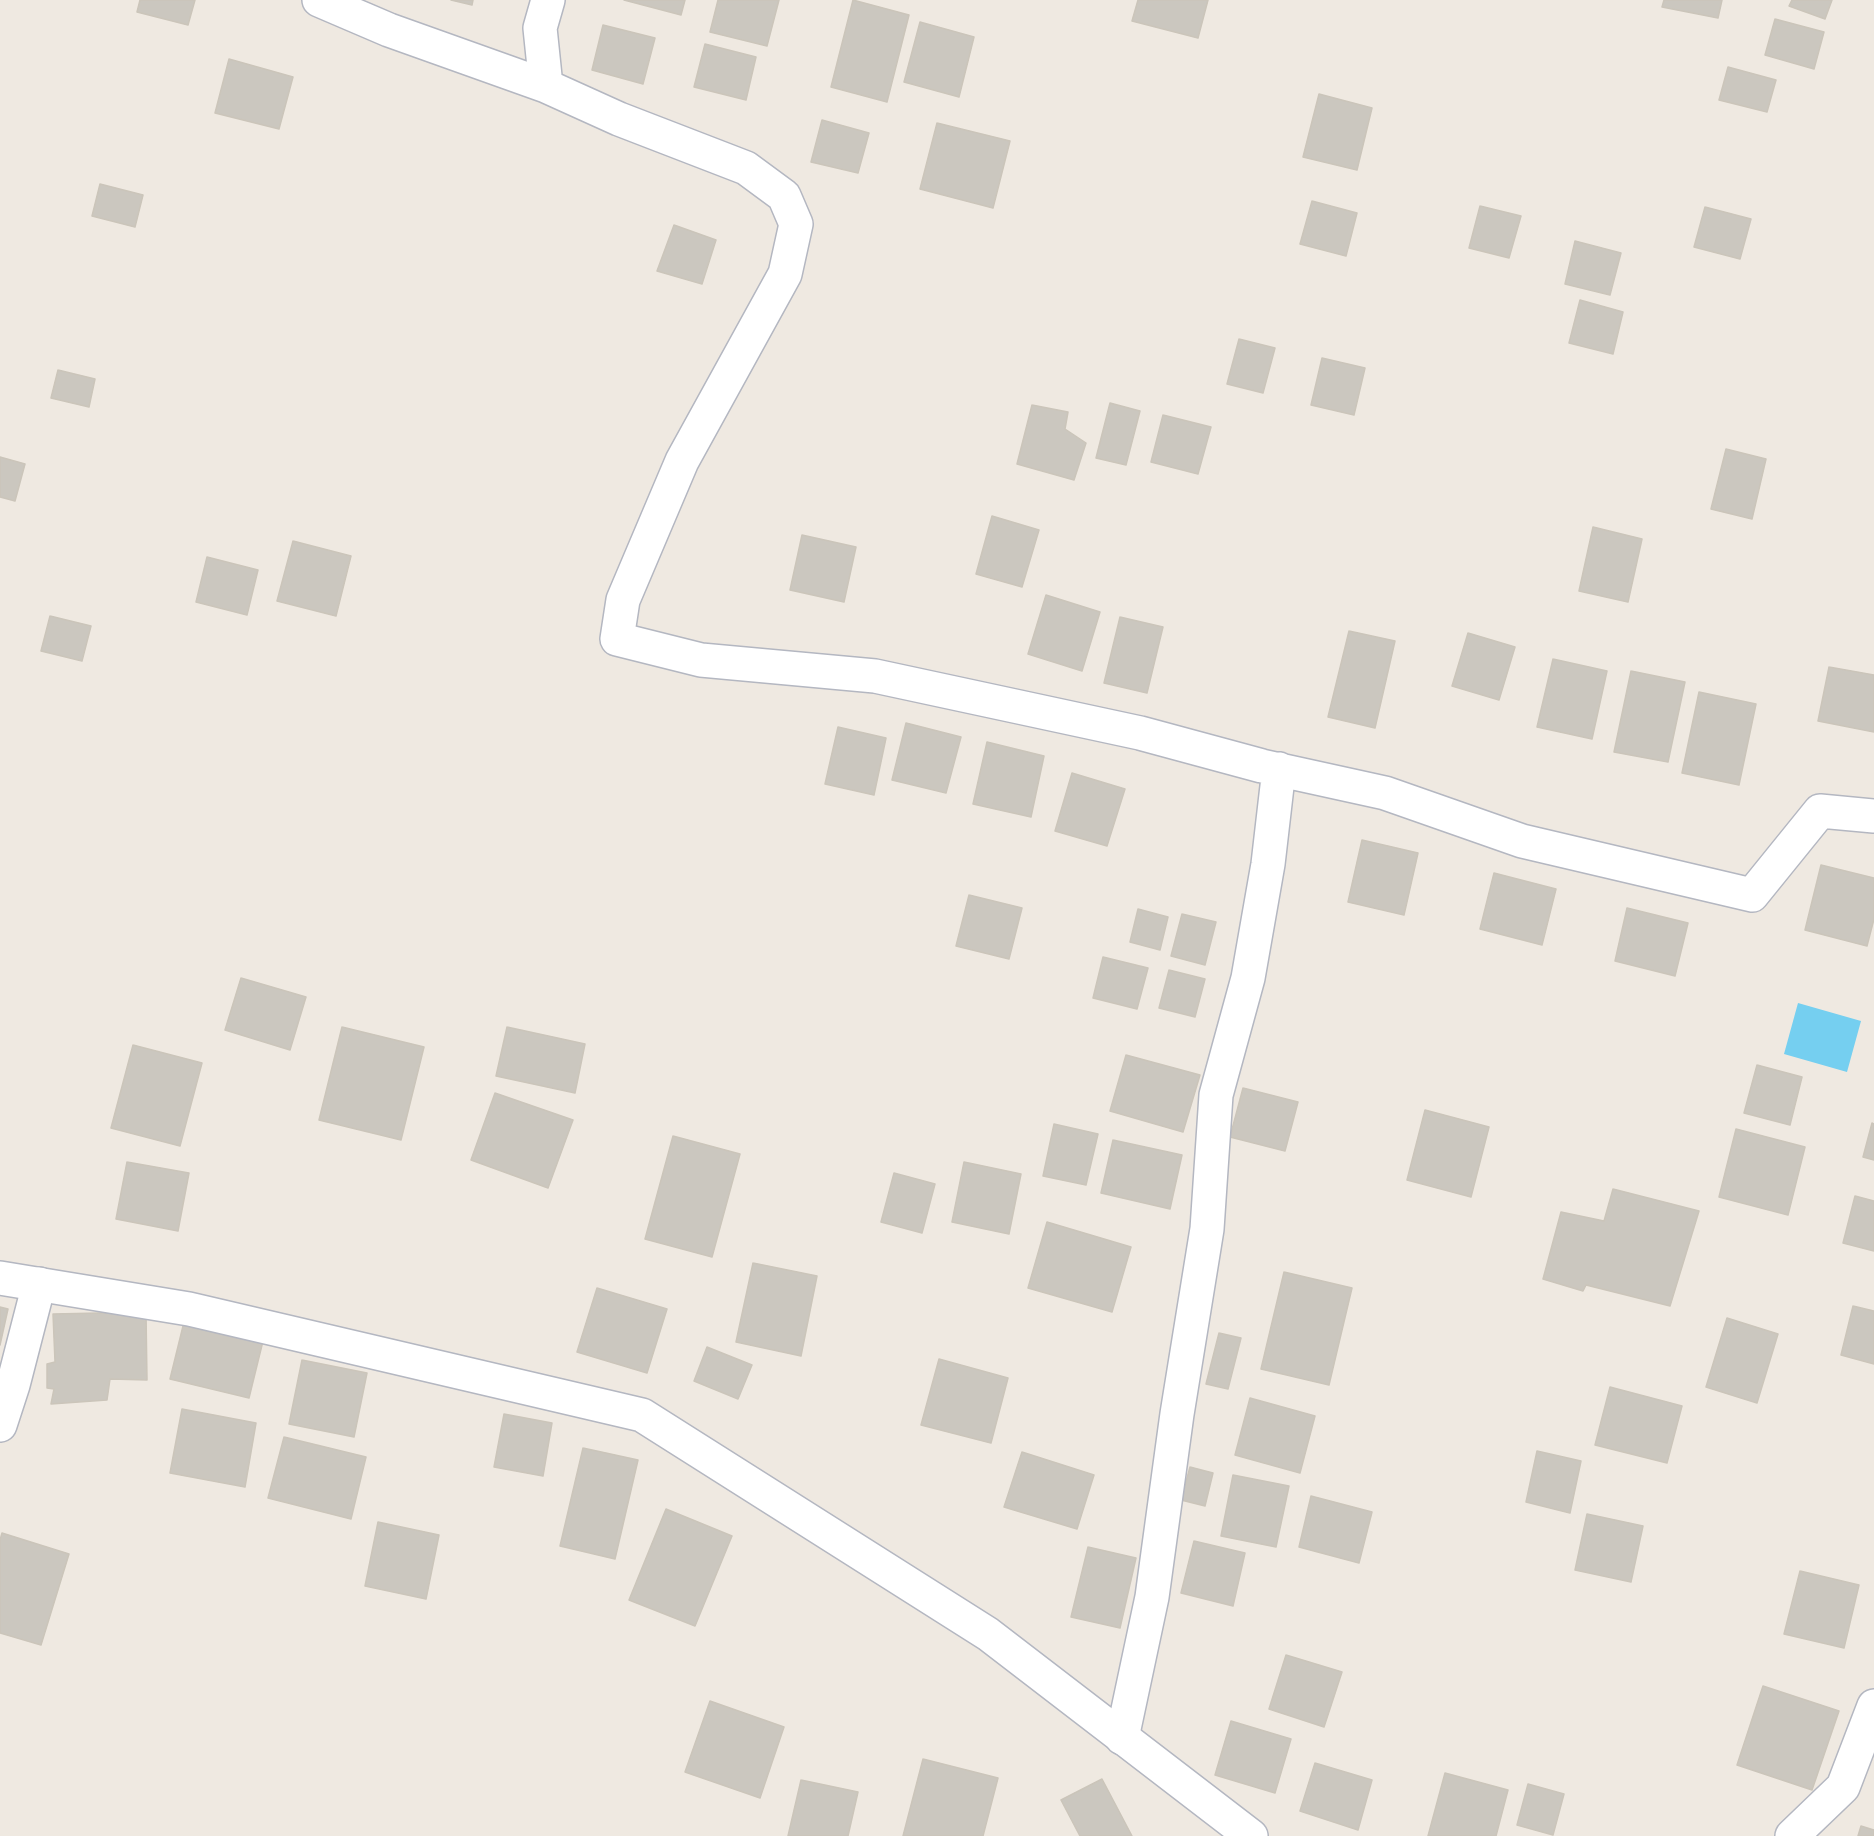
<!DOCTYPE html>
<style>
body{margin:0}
canvas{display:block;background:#efe9e1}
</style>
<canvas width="1874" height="1836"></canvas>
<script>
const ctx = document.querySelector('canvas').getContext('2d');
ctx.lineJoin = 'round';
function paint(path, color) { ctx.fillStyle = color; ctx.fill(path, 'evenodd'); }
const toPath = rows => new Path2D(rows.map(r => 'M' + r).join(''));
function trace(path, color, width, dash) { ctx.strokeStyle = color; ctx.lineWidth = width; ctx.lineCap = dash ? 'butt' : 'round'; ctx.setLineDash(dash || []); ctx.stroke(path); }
paint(toPath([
 [1798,1003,1861,1021,1847,1072,1784,1054]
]), '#75cff0');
const building = toPath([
 [140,0,195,0,188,25,137,12,140,0],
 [451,0,473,0,472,5,451,0],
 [624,0,685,0,681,15,624,0],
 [718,0,779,0,767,46,710,32,718,0],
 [853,0,909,15,887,102,831,87,853,0],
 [1138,0,1208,0,1198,38,1132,21,1138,0],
 [1664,0,1722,0,1718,18,1662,7,1664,0],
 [1792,0,1832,0,1825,19,1789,6,1792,0],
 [1775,19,1824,32,1814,69,1765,55,1775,19],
 [920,22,974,37,959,97,904,82,920,22],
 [603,25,655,38,643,84,592,70,603,25],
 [705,44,756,57,746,100,694,87,705,44],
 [229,59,293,77,279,129,215,113,229,59],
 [1728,67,1776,80,1767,112,1719,100,1728,67],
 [1319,94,1372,108,1357,170,1303,157,1319,94],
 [822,120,869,133,858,173,811,162,822,120],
 [937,123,1010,141,993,208,920,189,937,123],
 [100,184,143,195,135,227,92,216,100,184],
 [1312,201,1357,213,1346,256,1300,244,1312,201],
 [1480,206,1521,216,1509,258,1469,248,1480,206],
 [1705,207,1751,219,1740,259,1694,247,1705,207],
 [674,225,716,240,702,284,657,271,674,225],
 [1575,241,1621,253,1610,295,1565,284,1575,241],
 [1580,300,1623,312,1613,354,1569,343,1580,300],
 [1239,339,1275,348,1263,393,1227,384,1239,339],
 [1322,358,1365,368,1354,415,1311,405,1322,358],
 [58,370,95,379,89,407,51,398,58,370],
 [1110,403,1140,411,1126,465,1096,458,1110,403],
 [1032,405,1068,412,1065,429,1086,443,1074,480,1017,464,1032,405],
 [1163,415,1211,427,1198,474,1151,462,1163,415],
 [1726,449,1766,459,1752,519,1711,509,1726,449],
 [0,457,25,464,15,501,0,497,0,457],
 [992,516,1039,530,1022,587,976,574,992,516],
 [1593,527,1642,539,1628,602,1579,591,1593,527],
 [802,535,856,547,844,602,790,590,802,535],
 [293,541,351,556,336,616,277,601,293,541],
 [207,557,258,570,247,615,196,602,207,557],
 [1046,595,1100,612,1082,671,1028,654,1046,595],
 [50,616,91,626,82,661,41,651,50,616],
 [1120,617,1163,627,1147,693,1104,683,1120,617],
 [1349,631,1395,641,1375,728,1328,717,1349,631],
 [1468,633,1515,647,1499,700,1452,686,1468,633],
 [1553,659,1607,671,1592,739,1537,727,1553,659],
 [1829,667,1874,675,1874,732,1818,721,1829,667],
 [1631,671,1685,682,1668,762,1614,752,1631,671],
 [1699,692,1756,704,1739,785,1682,773,1699,692],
 [906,723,961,737,946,793,892,780,906,723],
 [838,727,886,738,874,795,825,784,838,727],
 [987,742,1044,756,1031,817,973,804,987,742],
 [1072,773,1125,789,1107,846,1055,831,1072,773],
 [1362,840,1418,853,1404,915,1348,902,1362,840],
 [1821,865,1874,878,1874,919,1867,946,1805,930,1821,865],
 [1494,873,1556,889,1542,945,1480,929,1494,873],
 [969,895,1022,908,1009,959,956,946,969,895],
 [1627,908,1688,923,1675,976,1615,961,1627,908],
 [1138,909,1168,917,1160,950,1130,942,1138,909],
 [1182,914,1216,922,1205,965,1171,956,1182,914],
 [1103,957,1148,968,1137,1009,1093,998,1103,957],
 [1169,970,1205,979,1195,1017,1159,1008,1169,970],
 [241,978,306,997,290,1050,225,1030,241,978],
 [342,1027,424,1047,401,1140,319,1120,342,1027],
 [507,1027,585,1044,575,1093,496,1076,507,1027],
 [133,1045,202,1063,180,1146,111,1128,133,1045],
 [1126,1055,1200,1075,1183,1132,1110,1111,1126,1055],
 [1757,1065,1802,1077,1790,1125,1744,1113,1757,1065],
 [1243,1088,1298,1102,1285,1151,1230,1137,1243,1088],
 [495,1093,573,1120,548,1188,471,1160,495,1093],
 [1425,1110,1489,1127,1471,1197,1407,1180,1425,1110],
 [1872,1123,1874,1124,1874,1160,1863,1157,1872,1123],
 [1054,1124,1098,1134,1086,1185,1043,1176,1054,1124],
 [1736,1129,1805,1147,1788,1215,1719,1197,1736,1129],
 [673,1136,740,1154,712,1257,645,1239,673,1136],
 [1113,1140,1182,1155,1170,1209,1101,1193,1113,1140],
 [127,1162,189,1173,178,1231,116,1219,127,1162],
 [964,1162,1021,1174,1009,1234,952,1222,964,1162],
 [894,1173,935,1184,922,1233,881,1222,894,1173],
 [1613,1189,1699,1211,1670,1306,1586,1285,1583,1291,1543,1279,1561,1212,1604,1221,1613,1189],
 [1855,1196,1874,1201,1874,1251,1843,1243,1855,1196],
 [1047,1222,1131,1247,1112,1312,1028,1288,1047,1222],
 [753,1263,817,1276,801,1356,736,1342,753,1263],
 [1284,1272,1352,1288,1329,1385,1261,1369,1284,1272],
 [597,1288,667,1309,647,1373,577,1352,597,1288],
 [1853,1306,1874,1311,1874,1364,1841,1355,1853,1306],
 [0,1307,8,1309,0,1345,0,1307],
 [146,1312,147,1380,110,1379,107,1400,51,1404,54,1389,47,1388,47,1364,55,1362,53,1314,146,1312],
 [1727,1318,1778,1334,1757,1403,1706,1387,1727,1318],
 [184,1322,263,1341,249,1398,170,1379,184,1322],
 [1219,1333,1241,1338,1228,1389,1206,1384,1219,1333],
 [707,1347,752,1365,738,1399,694,1381,707,1347],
 [939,1359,1008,1378,991,1443,921,1425,939,1359],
 [302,1360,367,1373,354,1437,289,1424,302,1360],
 [1610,1387,1682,1406,1667,1463,1595,1445,1610,1387],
 [1250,1398,1315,1416,1300,1473,1235,1455,1250,1398],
 [182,1409,256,1423,245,1487,170,1473,182,1409],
 [504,1414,552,1423,543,1476,494,1467,504,1414],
 [284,1437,366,1457,351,1519,268,1498,284,1437],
 [583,1448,638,1460,615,1559,560,1546,583,1448],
 [1537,1451,1581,1461,1570,1513,1526,1502,1537,1451],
 [1022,1452,1094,1475,1077,1529,1004,1507,1022,1452],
 [1190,1467,1213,1473,1205,1506,1181,1500,1190,1467],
 [1233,1475,1289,1486,1276,1547,1221,1536,1233,1475],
 [1311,1496,1372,1512,1359,1563,1299,1547,1311,1496],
 [666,1509,732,1536,695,1626,629,1600,666,1509],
 [1587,1514,1643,1526,1631,1582,1575,1570,1587,1514],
 [378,1522,439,1535,426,1599,365,1586,378,1522],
 [2,1533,69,1554,41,1645,0,1633,0,1540,2,1533],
 [1194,1541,1245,1553,1233,1606,1181,1593,1194,1541],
 [1088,1547,1136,1558,1120,1628,1071,1617,1088,1547],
 [1800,1571,1859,1585,1844,1648,1784,1634,1800,1571],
 [1286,1655,1342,1672,1324,1727,1269,1709,1286,1655],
 [1763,1686,1839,1711,1812,1790,1737,1765,1763,1686],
 [710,1701,784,1727,760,1798,685,1772,710,1701],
 [1231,1721,1291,1739,1275,1793,1215,1775,1231,1721],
 [923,1759,998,1778,983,1836,903,1836,923,1759],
 [1315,1763,1372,1780,1358,1830,1300,1811,1315,1763],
 [1445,1773,1508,1790,1496,1836,1428,1836,1445,1773],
 [1102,1779,1132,1836,1080,1836,1061,1800,1102,1779],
 [801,1780,858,1792,848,1836,788,1836,801,1780],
 [1528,1784,1564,1794,1553,1835,1517,1825,1528,1784],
 [1861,1826,1874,1830,1874,1836,1858,1836,1861,1826]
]);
paint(building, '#cbc7bf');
trace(building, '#cbc5ba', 1.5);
const street = toPath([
 [319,0,389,30,546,86],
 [548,0,540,28,546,86,619,119,746,168,784,196,796,224,785,274,682,461,623,600,617,639,701,660,875,676,1140,733,1262,766,1385,793,1522,841,1752,895,1820,811,1874,816],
 [0,1425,13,1385,39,1284],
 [1122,1738,1152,1597,1177,1414,1207,1229,1216,1095,1248,978,1268,864,1279,769],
 [1792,1836,1843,1787,1874,1706]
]);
const secondary = toPath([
 [0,1278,189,1309,642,1415,988,1634,1251,1836]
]);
trace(street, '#b4b7c1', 36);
trace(secondary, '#b4b7c1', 36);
trace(street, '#fff', 33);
trace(secondary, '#fff', 33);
</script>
